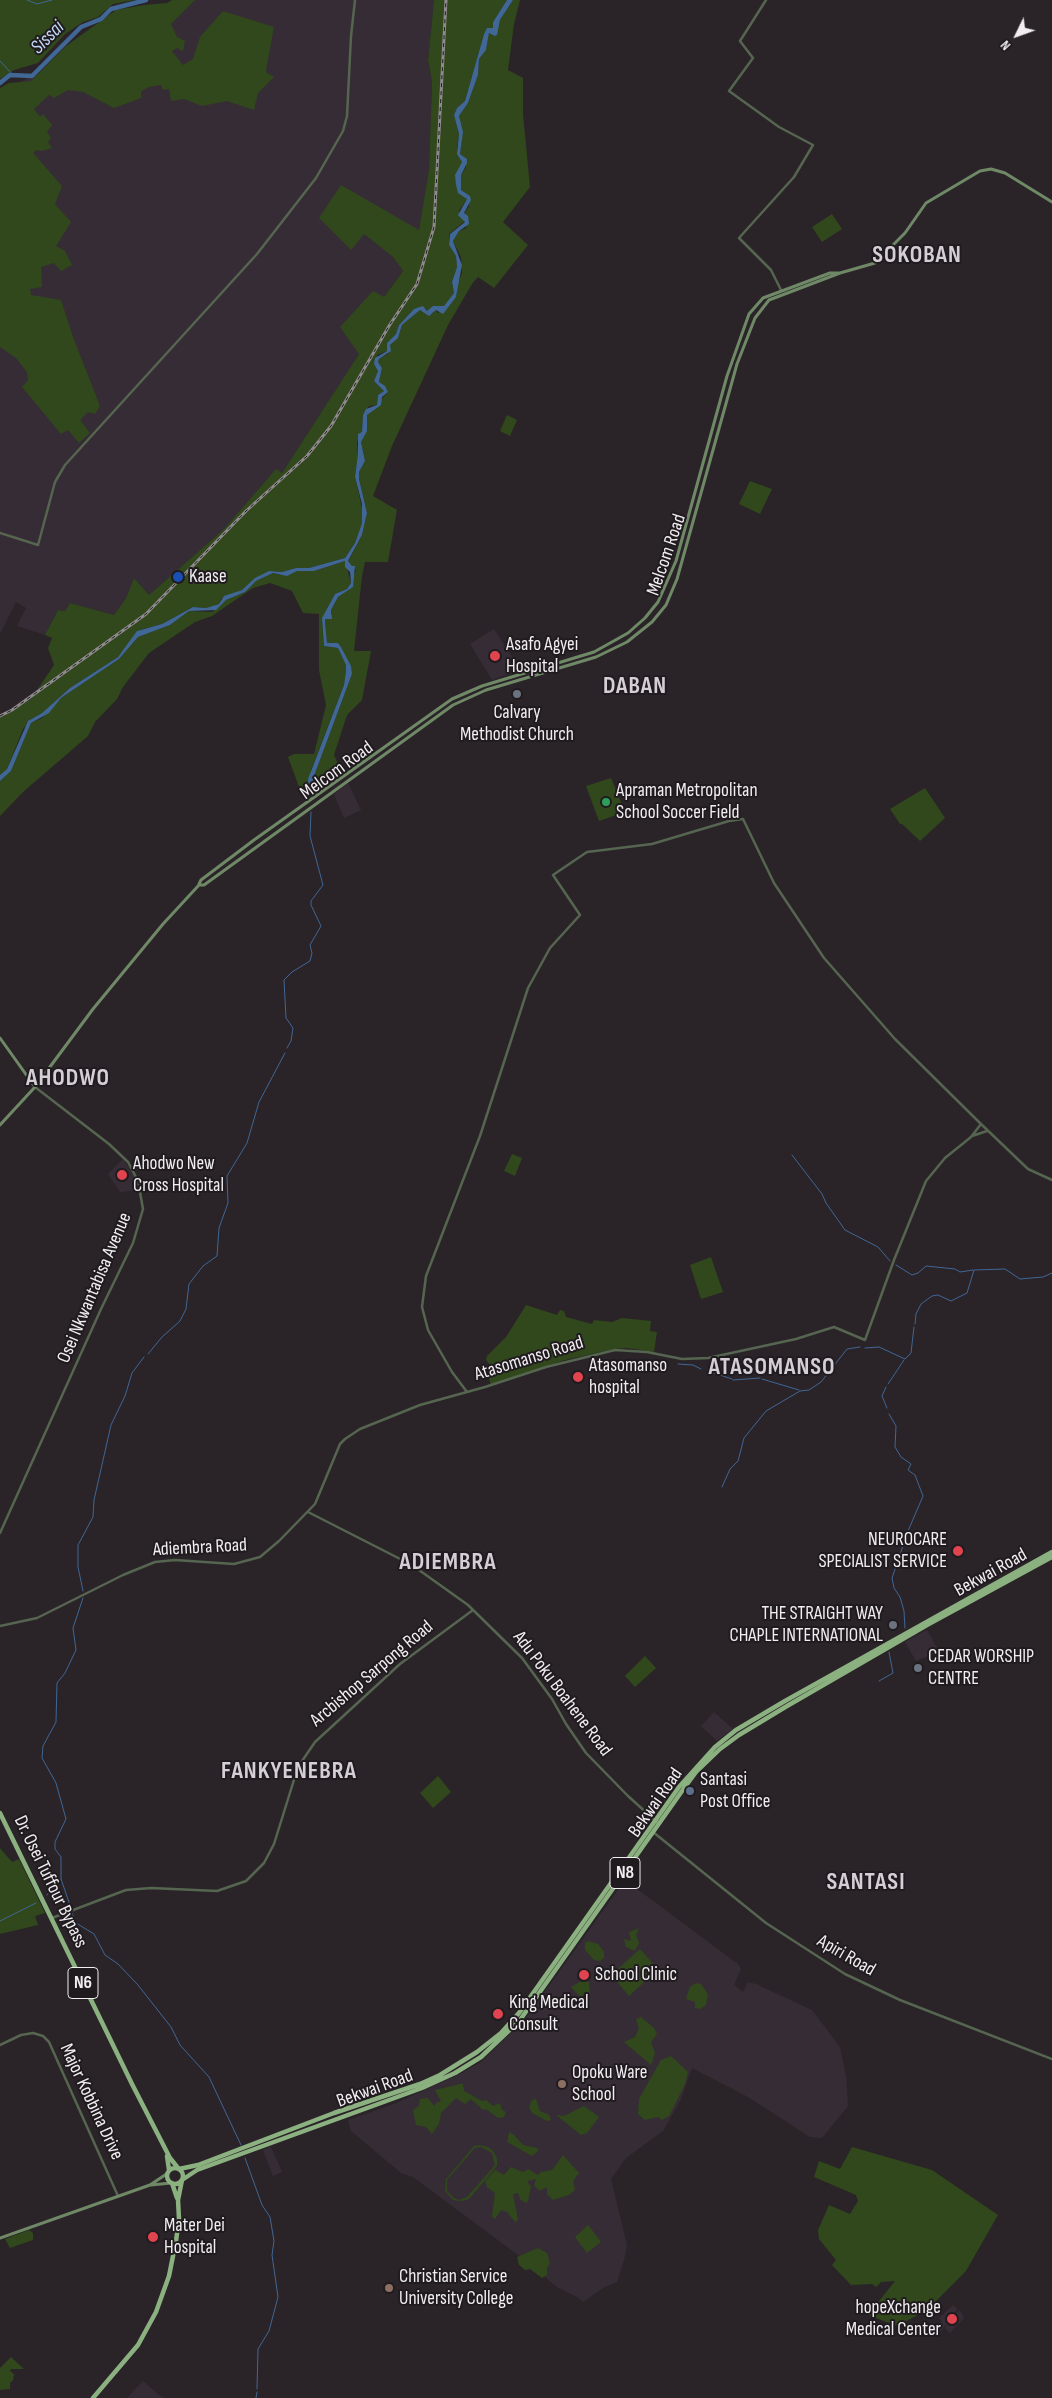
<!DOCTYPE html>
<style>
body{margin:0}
#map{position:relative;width:1052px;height:2398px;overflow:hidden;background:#2a2429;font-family:"Sofia Sans Condensed",sans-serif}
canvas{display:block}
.north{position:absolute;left:992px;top:10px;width:50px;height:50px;-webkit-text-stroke:4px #201b1f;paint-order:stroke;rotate:228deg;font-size:14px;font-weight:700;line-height:20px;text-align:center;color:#f1edf0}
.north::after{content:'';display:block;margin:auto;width:18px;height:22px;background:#f1edf0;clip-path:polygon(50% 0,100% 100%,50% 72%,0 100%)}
</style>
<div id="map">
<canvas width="1052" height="2398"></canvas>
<div class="north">N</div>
</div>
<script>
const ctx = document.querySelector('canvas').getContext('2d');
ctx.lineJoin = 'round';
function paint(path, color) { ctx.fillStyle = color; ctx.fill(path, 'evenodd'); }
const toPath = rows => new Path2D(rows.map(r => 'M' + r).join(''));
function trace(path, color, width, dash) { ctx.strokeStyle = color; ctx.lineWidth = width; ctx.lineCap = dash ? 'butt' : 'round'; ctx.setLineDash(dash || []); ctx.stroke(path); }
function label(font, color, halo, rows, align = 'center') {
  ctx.font = font + ' "Sofia Sans Condensed",sans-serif'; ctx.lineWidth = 4; ctx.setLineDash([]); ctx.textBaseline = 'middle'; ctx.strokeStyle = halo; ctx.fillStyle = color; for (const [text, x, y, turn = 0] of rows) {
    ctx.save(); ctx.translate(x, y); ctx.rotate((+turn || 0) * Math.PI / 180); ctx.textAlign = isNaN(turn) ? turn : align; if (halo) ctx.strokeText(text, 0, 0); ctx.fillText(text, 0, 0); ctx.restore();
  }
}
paint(toPath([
 [175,0,434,0,428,60,432,82,429,169,419,231,364,234,393,257,403,271,384,297,359,354,282,473,276,470,224,529,149,595,134,578,126,598,114,615,70,603,65,611,58,610,45,635,17,626,26,608,16,602,0,634,0,93,10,86,46,71,169,6],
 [494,629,520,669,492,680,470,644],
 [348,783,361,810,344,818,334,794],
 [123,1159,135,1177,140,1190,120,1192,108,1174],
 [927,1630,939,1651,916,1661,905,1642],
 [714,1712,733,1729,717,1741,701,1726],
 [625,1880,738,1964,741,1969,734,1985,743,1992,748,1982,756,1984,812,2010,840,2047,846,2076,848,2106,822,2138,810,2137,748,2097,692,2068,681,2099,663,2131,626,2158,611,2179,627,2245,624,2260,617,2282,603,2288,583,2302,577,2297,557,2287,522,2258,413,2177,401,2173,351,2131,348,2120,394,2104,458,2075,481,2062,526,2018],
 [271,2147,282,2172,273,2176,263,2150],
 [953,2305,958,2309,950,2317,960,2310,964,2318,950,2333,945,2328,947,2324,939,2333,935,2328,942,2321,939,2318],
 [143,2381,159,2395,165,2398,127,2398]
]), '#362c35');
paint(toPath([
 [0,0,135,0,113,4,98,17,83,22,65,34,38,63,14,70,0,79],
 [172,0,195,0,171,24,177,37,185,41,183,51,177,48,172,51,183,65,193,59,200,37,223,11,274,27,266,70,267,73,274,77,258,93,254,110,227,101,202,106,184,99,171,101,169,89,163,90,161,85,149,87,141,91,141,98,114,108,83,92,68,90,54,98,49,95,34,109,40,117,43,114,52,125,47,132,51,138,48,142,52,148,42,151,37,150,33,153,62,186,55,204,71,222,56,246,65,251,72,265,61,271,54,263,41,267,42,287,30,289,31,295,61,300,73,337,100,406,95,414,88,412,80,420,90,433,79,443,68,430,61,434,42,411,22,387,28,380,27,372,16,358,0,347,0,88,9,83,31,81,66,46,116,10,144,5,167,3],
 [434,0,507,0,493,22,493,28,484,34,465,101,457,108,454,115,459,134,457,149,462,162,456,185,467,199,459,211,465,221,449,234,449,245,456,256,457,267,452,282,454,293,445,306,427,311,425,308,414,309,399,325,396,334,387,343,387,351,377,355,378,373,374,381,384,391,378,395,377,405,369,406,363,415,362,432,357,442,358,453,355,477,363,513,362,523,355,543,345,558,309,568,296,568,282,572,269,571,242,590,222,598,219,604,206,608,193,607,162,624,140,630,118,657,70,688,42,713,31,719,23,729,7,769,0,775,0,715,31,699,54,665,48,648,52,638,45,635,58,610,65,611,70,603,114,615,126,598,134,578,149,595,224,529,276,469,282,473,359,354,340,327,373,291,384,297,403,271,393,257,364,234,351,250,319,218,341,185,419,230,429,169,432,82,428,60],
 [513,0,520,0,514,24,508,70,523,78,523,114,530,187,503,222,528,245,494,288,478,277,472,284,448,325,392,446,373,496,397,510,388,562,365,562,362,576,354,651,371,651,362,700,347,715,334,755,342,772,329,782,327,779,321,782,322,786,313,793,312,787,314,776,352,674,341,647,338,643,327,643,325,622,325,619,329,619,332,614,331,610,338,597,353,587,353,577,356,570,348,562,362,535,367,513,359,479,359,472,365,461,361,442,367,415,388,392,379,382,382,368,378,362,379,359,388,354,390,345,400,332,402,325,420,310,432,314,436,310,438,313,456,297,458,283,462,273,461,257,453,241,459,231,466,228,468,216,464,214,469,206,469,196,461,190,461,175,466,167,464,157,460,154,462,137,459,116,468,103,478,75,479,59,486,50,489,33,492,33],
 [832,214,842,229,822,242,812,227],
 [507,415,517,420,510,436,500,431],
 [750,481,772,489,760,514,739,504],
 [345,561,351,583,347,589,335,594,322,619,324,646,338,648,347,665,344,685,311,770,309,796,306,798,299,787,288,757,294,754,314,754,326,705,319,670,319,614,303,613,292,591,270,583,253,588,212,616,195,622,149,653,123,687,117,699,95,722,88,736,23,792,0,816,0,781,11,771,31,723,42,718,61,698,119,659,138,637,170,625,189,611,212,612,226,600,245,592,256,581,273,573,281,575,291,574,297,570,314,571],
 [611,778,625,812,599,821,586,786],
 [925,788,945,818,920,841,902,824,900,824,890,809],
 [512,1154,522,1158,515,1176,504,1171],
 [711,1257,723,1292,701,1299,690,1265],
 [526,1305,557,1315,560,1310,564,1311,566,1317,592,1324,594,1320,612,1322,622,1318,651,1321,650,1331,657,1332,654,1352,627,1348,614,1349,565,1360,491,1385,488,1376,496,1372,486,1360,487,1356,506,1337],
 [645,1656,656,1668,635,1687,625,1676],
 [438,1776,451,1792,433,1808,420,1793],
 [0,1848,12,1862,19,1859,45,1913,35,1916,38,1925,0,1934],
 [639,1928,636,1935,639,1943,635,1951,626,1947,624,1939,631,1941,629,1932],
 [588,1941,598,1944,604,1952,604,1958,600,1961,594,1960,585,1950,585,1943],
 [640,1949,658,1969,629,1996,611,1975],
 [583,1980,589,1982,590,1993,585,1992,581,1998,571,1987],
 [696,1983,701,1984,708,1994,706,2005,700,2009,695,2008,695,2002,686,1999,690,1987],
 [641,2017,654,2028,657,2034,651,2042,655,2053,651,2065,624,2042,635,2037,639,2029,636,2019],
 [671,2056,688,2072,685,2084,669,2116,662,2120,658,2117,645,2120,638,2114,639,2099,661,2060],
 [460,2084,463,2084,464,2091,482,2101,486,2100,493,2106,500,2103,502,2110,506,2112,504,2117,498,2118,486,2109,483,2110,471,2099,465,2104,456,2098,441,2113,439,2124,432,2134,426,2127,416,2125,413,2110,419,2106,420,2099,428,2098,434,2106,436,2103,441,2101,435,2090],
 [536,2099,540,2111,549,2115,551,2120,547,2121,532,2113,529,2107,532,2100],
 [584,2106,599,2117,587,2133,581,2135,556,2115,564,2116],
 [509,2132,513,2134,523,2145,537,2148,538,2151,532,2156,507,2142],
 [479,2145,488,2147,493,2151,497,2158,497,2166,469,2199,462,2201,453,2200,445,2191,446,2179,474,2146],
 [481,2147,492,2153,495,2165,467,2197,459,2200,454,2198,447,2191,447,2180,475,2148],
 [852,2147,932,2170,998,2215,966,2271,927,2310,897,2326,868,2315,895,2281,881,2282,876,2287,872,2284,851,2285,832,2265,836,2260,819,2239,818,2230,829,2205,850,2214,858,2201,856,2195,814,2177,819,2161,840,2169],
 [563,2155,579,2173,573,2181,575,2190,569,2195,553,2200,547,2194,547,2187,540,2191,534,2186,536,2179,527,2181,531,2187,528,2201,526,2203,520,2199,518,2193,513,2194,518,2220,515,2222,507,2212,501,2210,495,2219,492,2216,495,2193,487,2187,485,2181,495,2170,504,2175,511,2167,523,2172,528,2169,538,2175,541,2172,552,2170],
 [588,2225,601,2242,587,2253,575,2237],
 [29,2230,33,2233,33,2240,10,2248,5,2239],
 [538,2248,547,2253,550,2263,547,2268,547,2275,542,2278,530,2269,525,2270,519,2265,517,2257],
 [11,2357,24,2369,11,2369,10,2371,14,2374,13,2380,10,2383,10,2389,0,2390,0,2368]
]), '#30481b');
paint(toPath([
 [507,0,513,0,500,20,497,35,495,36,489,33,486,50,479,59,478,75,468,103,459,116,463,132,460,154,467,159,467,163,461,175,461,190,470,196,471,200,464,213,468,216,469,224,459,231,453,241,462,265,456,297,443,314,436,310,429,316,420,310,402,325,398,338,390,345,391,351,379,359,378,362,382,368,379,382,385,386,388,392,382,397,381,405,367,415,367,431,361,442,365,461,359,472,359,479,367,513,362,535,348,561,352,566,355,566,353,587,338,597,331,610,332,619,325,619,325,622,327,643,338,643,341,647,351,666,352,674,314,776,312,787,313,793,309,796,308,779,344,685,346,671,346,665,338,648,324,646,322,618,335,594,347,589,351,583,350,572,345,567,345,561,314,571,297,571,287,576,273,573,256,581,245,592,226,600,216,610,189,611,170,625,138,637,119,659,61,698,49,713,31,723,11,771,0,781,0,775,7,769,28,721,42,713,70,688,118,657,137,631,162,624,193,607,206,608,219,604,224,596,242,590,255,578,269,571,282,572,296,568,309,568,345,558,355,543,362,523,362,504,355,477,358,453,358,434,362,432,363,415,366,409,377,405,378,395,384,391,374,381,378,371,374,364,375,358,387,351,387,343,396,334,399,325,414,309,423,306,427,311,433,306,444,306,454,293,452,282,457,267,456,256,449,245,450,234,465,222,458,215,467,199,458,193,456,185,455,175,462,162,457,154,459,134,454,115,457,108,465,101,484,34,487,28,493,28,493,22]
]), '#406795');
trace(toPath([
 [27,0,37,4,52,0],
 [140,0,140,1],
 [0,61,14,76],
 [287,1048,291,1041,293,1028,286,1018,284,980,292,972,310,961,312,953,310,945,321,926,311,905,311,901,323,885,310,836,311,812],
 [792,1155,822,1194,826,1203,845,1230,878,1247,890,1261],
 [896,1265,912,1275,918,1273,926,1266,955,1269,960,1272,973,1270],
 [915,1324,916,1314,921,1304,932,1296,938,1295,951,1301,967,1293,974,1270,1005,1269,1020,1279,1043,1277,1052,1273],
 [865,1348,879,1347,905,1359,911,1353,914,1327],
 [148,1354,162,1337,180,1321,186,1309,189,1284,203,1266,217,1256,219,1228,228,1203,227,1176,247,1143,259,1102,285,1053],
 [678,1364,693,1365,701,1369],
 [708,1374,714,1373,732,1379],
 [762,1379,799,1390],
 [733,1380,760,1378],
 [888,1384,904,1360],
 [886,1387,882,1396,887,1408],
 [889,1414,896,1426,895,1447,901,1457,911,1464,908,1470,915,1475,923,1496,908,1531,892,1578,894,1588,900,1597,904,1611,905,1628],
 [722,1487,730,1469,738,1461,744,1438,766,1411,800,1391,809,1390,821,1382,847,1349,860,1347],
 [83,1591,78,1567,78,1545,93,1517,94,1500,111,1425,125,1396,132,1373,144,1357],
 [879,1681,893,1673,889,1652],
 [47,1895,61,1879],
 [71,1908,61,1879,61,1857,55,1849,55,1842,66,1819,56,1783,42,1758,43,1746,56,1722,57,1683,65,1673,76,1650,73,1628,83,1598],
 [72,1913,76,1923,94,1934,105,1955,118,1964,138,1985,171,2027,180,2045,209,2077,241,2145],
 [0,1921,36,1903],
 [245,2158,262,2205,270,2217,274,2241,272,2255,278,2297,269,2331,258,2349,257,2389],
 [256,2398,257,2392]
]), '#406795', 1);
trace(toPath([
 [0,83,10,75,32,76,81,27,101,19,111,9,146,0]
]), '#406795', 4.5);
trace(toPath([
 [766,0,740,41,753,58,729,91,779,127,813,145,794,177,739,238,771,270,781,290],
 [0,533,38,545,55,482,65,465,257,254,316,178,343,131,347,116,351,36,355,0],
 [972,1136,987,1131],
 [467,1392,452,1372,428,1330,422,1307,426,1276,480,1136,528,988,550,948,580,915,553,875,587,852,652,844,729,821,743,819,774,883,824,958,895,1039,981,1124,1028,1169,1052,1180],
 [308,1512,412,1565,468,1605,522,1658,552,1699,566,1724,586,1753,628,1796,659,1824],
 [0,1533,101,1309,133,1243,143,1209,138,1181,128,1162,109,1144,35,1087],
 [0,1626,37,1618,123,1575,155,1562,175,1560,234,1564,260,1557,279,1541,315,1504,340,1444,345,1439,360,1429,420,1405,485,1387,546,1367,615,1350,647,1352,682,1359,708,1358,796,1339,834,1327,865,1340,894,1260,926,1181,945,1158,971,1137,981,1124],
 [653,1832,766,1923,845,1974,900,2000,1052,2059],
 [52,1918,126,1890,151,1888,217,1891,246,1881,264,1863,274,1844,298,1767,315,1742,400,1664,473,1610],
 [0,2045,21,2035,33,2033,43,2036,49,2042,118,2196]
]), '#556550', 2.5);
trace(toPath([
 [199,884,201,880,254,840,452,699,482,686,594,652,628,633,645,618,658,602,676,561,727,376,749,314,763,298,830,273,839,273],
 [0,1038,35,1087],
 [0,1125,35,1087,93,1009,163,924,199,885,204,885,453,705,486,690,596,657,627,642,652,622,666,605,677,579,737,364,755,318,769,300,840,273,875,263,905,233,926,203,980,171,991,169,1005,173,1052,202],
 [151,2185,171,2183],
 [0,2238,150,2185,168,2173]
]), '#6f8967', 3);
trace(toPath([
 [0,1813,132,2084,170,2158,178,2168],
 [167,2156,169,2170],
 '167 2176a8 8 0 1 1 16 0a8 8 0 1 1-16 0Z',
 [179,2169,198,2165,334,2113,420,2084,440,2075,477,2052,501,2033,519,2013,679,1787,715,1747,736,1730,785,1701,1052,1552],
 [182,2180,197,2170,422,2088,455,2073,481,2057,520,2020,682,1791,696,1772,720,1749,739,1735,787,1706,927,1625,1052,1557],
 [172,2183,177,2198],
 [93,2398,138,2345,156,2312,169,2276,176,2241,179,2219,178,2200,182,2180]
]), '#8cb180', 4.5);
const rail = toPath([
 [0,716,12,710,146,614,246,511,307,456,331,426,389,326,417,284,434,227,446,0]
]);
trace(rail, '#8f8a8e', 3);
trace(rail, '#201b1f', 1, [4]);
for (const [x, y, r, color] of [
 [178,577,6,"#1a4fb4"],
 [495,656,6,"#e0444e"],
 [517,694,5,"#6b7280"],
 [606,802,5,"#2e9e5b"],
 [122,1175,6,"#e0444e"],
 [578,1377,6,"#e0444e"],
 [958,1551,6,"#e0444e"],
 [893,1625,5,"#6b7280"],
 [918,1668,5,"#6b7280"],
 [690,1791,5,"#5c6f8a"],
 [584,1975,6,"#e0444e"],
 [498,2014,6,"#e0444e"],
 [562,2084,5,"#8d6e63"],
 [153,2237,6,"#e0444e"],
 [389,2288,5,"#8d6e63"],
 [952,2319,6,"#e0444e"]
]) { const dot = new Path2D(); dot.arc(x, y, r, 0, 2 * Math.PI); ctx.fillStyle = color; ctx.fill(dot); trace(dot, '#201b1f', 2); }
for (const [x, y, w] of [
 [625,1873,30],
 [83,1983,30]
]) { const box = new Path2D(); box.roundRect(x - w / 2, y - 15.5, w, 31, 4); ctx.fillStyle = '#201b1f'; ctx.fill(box); trace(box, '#f1edf0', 1); }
label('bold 18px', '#f1edf0', null, [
 ["N8",625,1873],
 ["N6",83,1983]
]);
label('19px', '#f1edf0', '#201b1f', [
 ["Melcom Road",667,555,-71],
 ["Melcom Road",337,771,-36],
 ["Osei Nkwantabisa Avenue",95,1288,-67],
 ["Atasomanso Road",529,1359,-17],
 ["Adiembra Road",200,1548,-3],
 ["Bekwai Road",991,1573,-29],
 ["Arcbishop Sarpong Road",372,1674,-40],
 ["Adu Poku Boahene Road",562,1694,53],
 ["Bekwai Road",656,1803,-55],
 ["Dr. Osei Tuffour Bypass",50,1882,64],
 ["Apiri Road",846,1956,30],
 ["Bekwai Road",375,2089,-20],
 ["Major Kobbina Drive",91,2102,65]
]);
label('19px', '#f1edf0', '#201b1f', [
 ["Kaase",189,577],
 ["Asafo Agyei",506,645],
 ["Hospital",506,667],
 ["Calvary",517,713,"center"],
 ["Methodist Church",517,735,"center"],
 ["Apraman Metropolitan",616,791],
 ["School Soccer Field",616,813],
 ["Ahodwo New",133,1164],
 ["Cross Hospital",133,1186],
 ["Atasomanso",589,1366],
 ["hospital",589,1388],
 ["NEUROCARE",947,1540,"right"],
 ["SPECIALIST SERVICE",947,1562,"right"],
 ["THE STRAIGHT WAY",883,1614,"right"],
 ["CHAPLE INTERNATIONAL",883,1636,"right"],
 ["CEDAR WORSHIP",928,1657],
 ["CENTRE",928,1679],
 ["Santasi",700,1780],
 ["Post Office",700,1802],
 ["School Clinic",595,1975],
 ["King Medical",509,2003],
 ["Consult",509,2025],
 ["Opoku Ware",572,2073],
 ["School",572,2095],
 ["Mater Dei",164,2226],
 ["Hospital",164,2248],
 ["Christian Service",399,2277],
 ["University College",399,2299],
 ["hopeXchange",941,2308,"right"],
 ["Medical Center",941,2330,"right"]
], 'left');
label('italic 20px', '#c0d7f4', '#201b1f', [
 ["Sissai",48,38,-45]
]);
ctx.letterSpacing = '1px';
label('bold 24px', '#d6ced5', '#201b1f', [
 ["SOKOBAN",917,256],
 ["DABAN",635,687],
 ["AHODWO",68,1079],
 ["ATASOMANSO",772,1368],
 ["ADIEMBRA",448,1563],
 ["FANKYENEBRA",289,1772],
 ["SANTASI",866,1883]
]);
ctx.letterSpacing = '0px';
</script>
